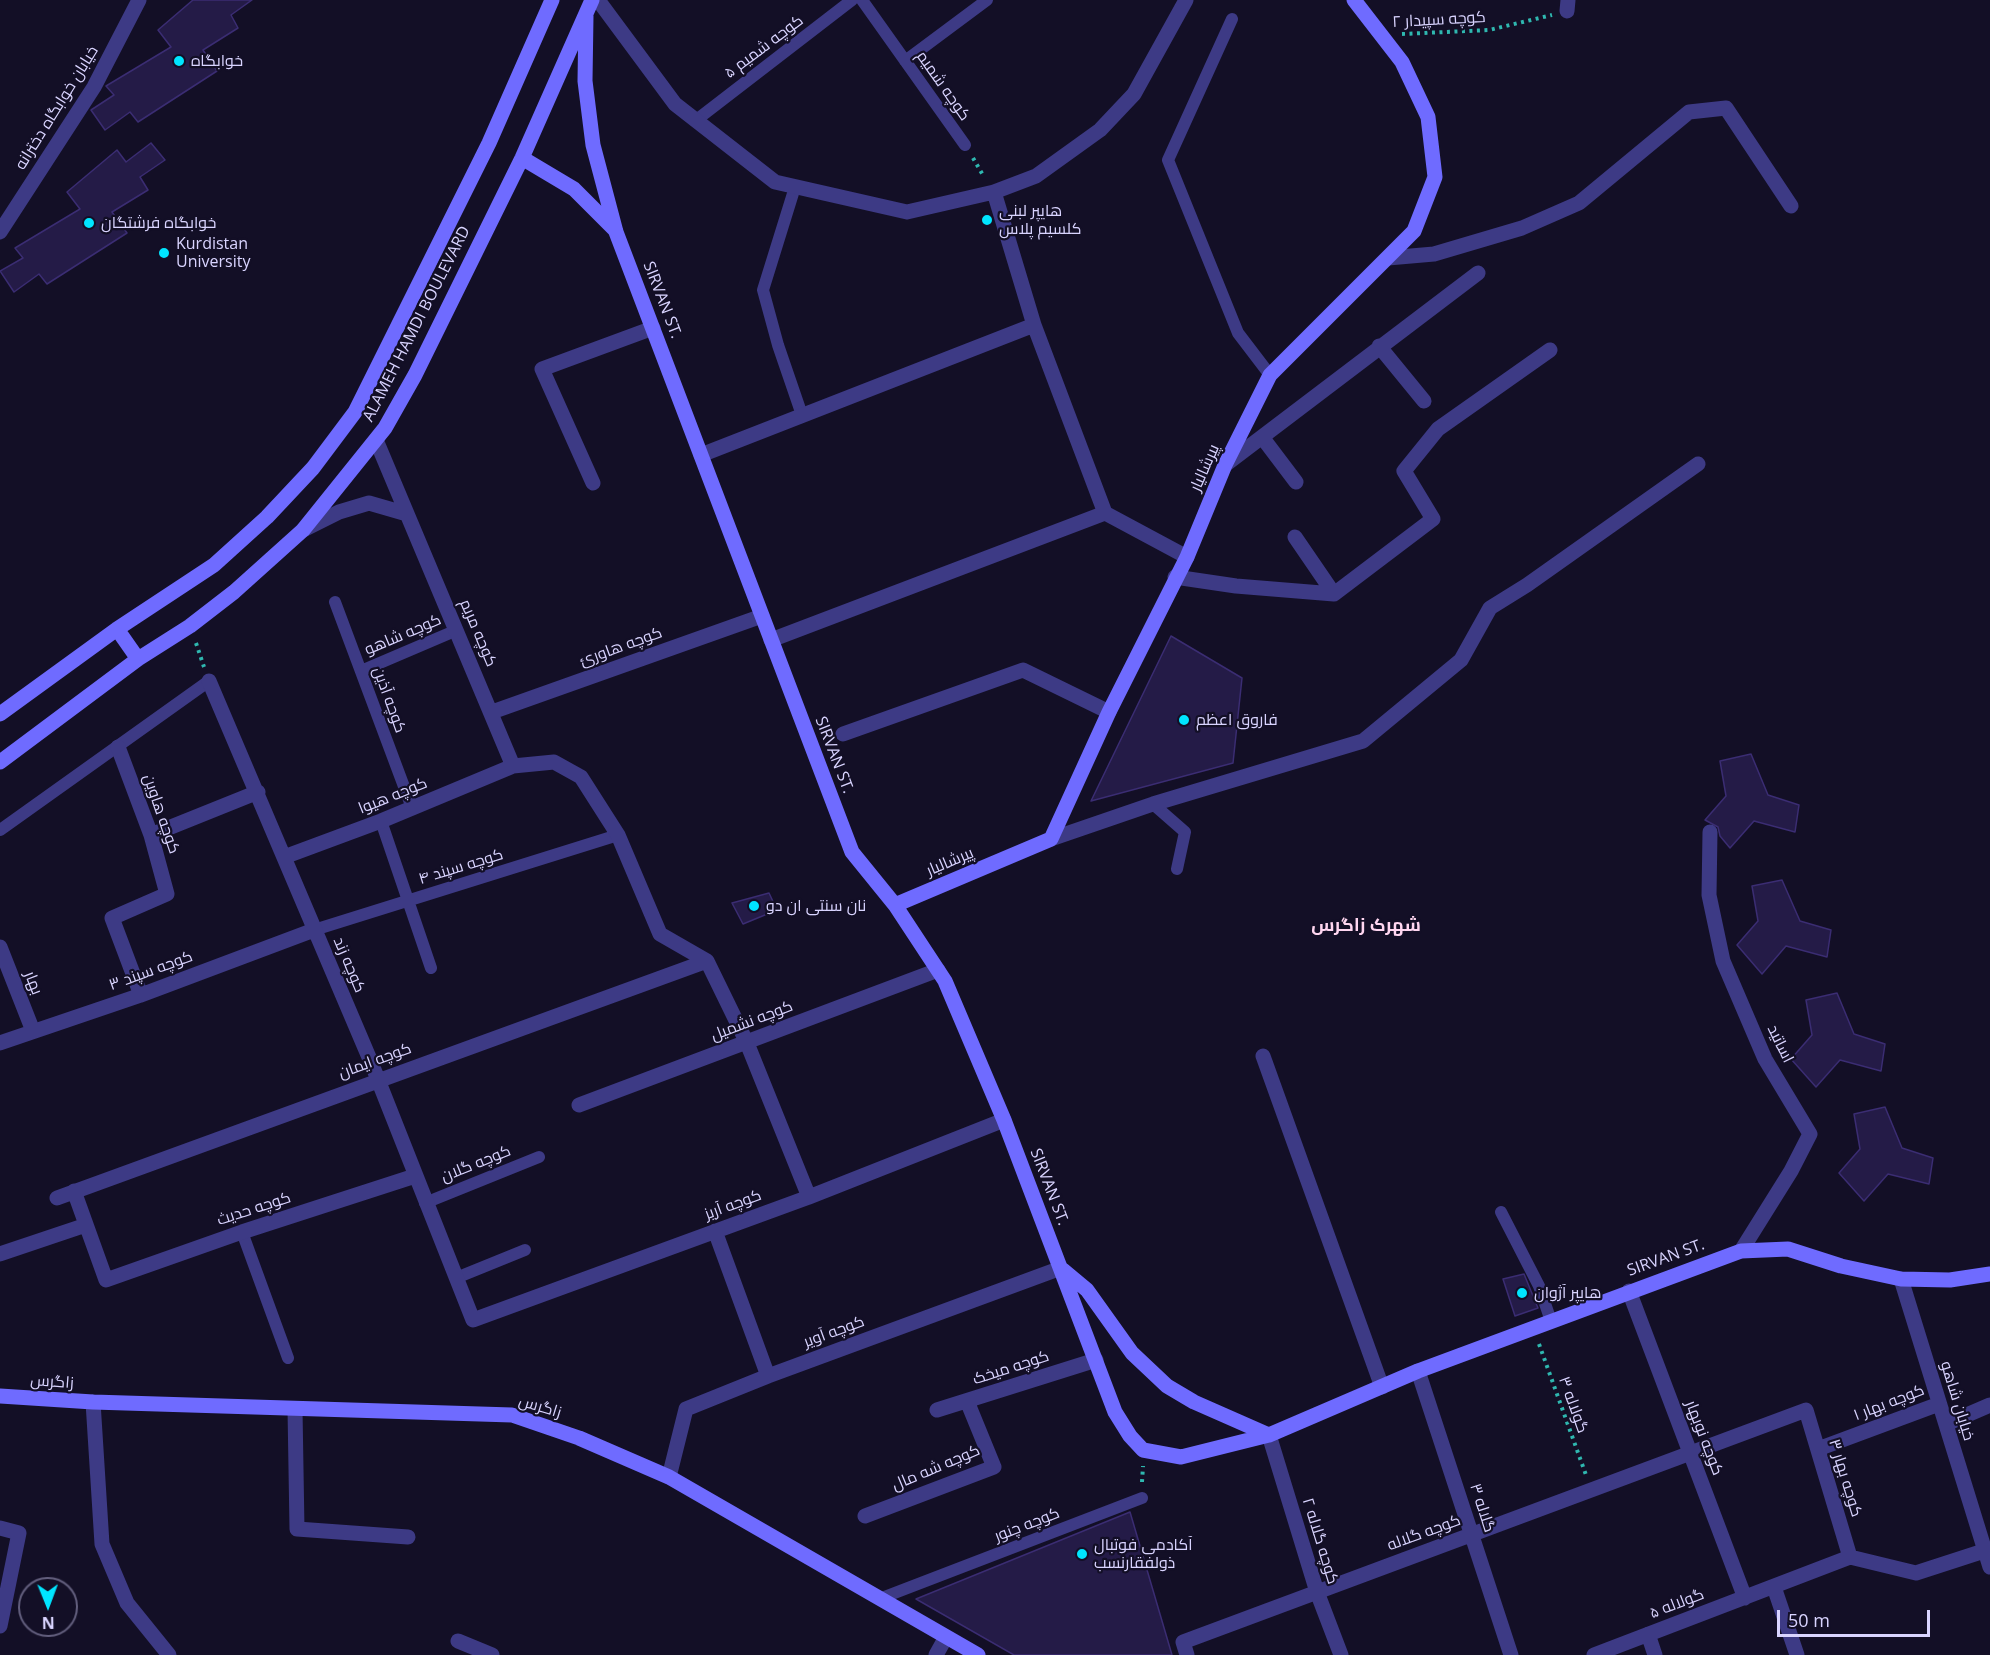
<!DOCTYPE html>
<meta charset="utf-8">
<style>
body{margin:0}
#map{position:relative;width:1990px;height:1655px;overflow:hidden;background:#130f26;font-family:"Open Sans",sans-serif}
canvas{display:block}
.north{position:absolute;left:18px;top:1577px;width:60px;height:60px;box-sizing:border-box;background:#130f26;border:2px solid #625e7d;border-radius:50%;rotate:179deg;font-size:16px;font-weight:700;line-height:24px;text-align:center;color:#d9d4ff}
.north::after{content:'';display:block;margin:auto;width:21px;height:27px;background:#00e5ff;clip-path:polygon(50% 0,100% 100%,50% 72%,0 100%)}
.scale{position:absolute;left:1777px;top:1610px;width:153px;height:27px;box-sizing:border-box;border:3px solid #d9d4ff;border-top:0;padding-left:8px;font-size:18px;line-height:21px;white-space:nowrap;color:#d9d4ff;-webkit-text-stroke:4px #130f26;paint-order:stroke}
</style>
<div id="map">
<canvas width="1990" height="1655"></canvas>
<div class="north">N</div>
<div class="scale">50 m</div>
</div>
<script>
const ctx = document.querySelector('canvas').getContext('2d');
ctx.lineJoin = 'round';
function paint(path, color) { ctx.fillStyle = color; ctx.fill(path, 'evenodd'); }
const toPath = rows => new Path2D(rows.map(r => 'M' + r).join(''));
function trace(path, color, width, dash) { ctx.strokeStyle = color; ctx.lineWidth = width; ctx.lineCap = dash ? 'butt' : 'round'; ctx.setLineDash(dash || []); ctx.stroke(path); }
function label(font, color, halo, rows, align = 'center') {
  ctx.font = font + ' "Open Sans",Cairo,sans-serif'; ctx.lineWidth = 4.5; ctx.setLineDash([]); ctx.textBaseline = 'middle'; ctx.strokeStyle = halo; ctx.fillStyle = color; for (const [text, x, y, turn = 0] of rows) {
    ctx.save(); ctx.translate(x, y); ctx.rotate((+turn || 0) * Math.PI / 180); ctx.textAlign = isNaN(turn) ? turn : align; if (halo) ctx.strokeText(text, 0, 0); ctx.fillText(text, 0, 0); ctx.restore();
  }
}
const building = toPath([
 [193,0,252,0,231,15,238,28,203,50,217,71,138,122,130,112,105,130,91,110,114,95,106,86,171,47,158,30,193,0],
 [151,143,165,160,140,177,148,190,112,212,127,233,47,284,39,274,14,292,0,271,23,258,15,248,80,209,67,192,117,150,126,162,151,143],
 [1171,636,1242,678,1233,763,1091,801,1171,636],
 [1751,754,1768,795,1799,805,1795,832,1754,821,1730,848,1720,836,1718,827,1705,820,1726,796,1720,761,1751,754],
 [1782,880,1800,921,1831,930,1827,957,1786,946,1762,974,1737,945,1758,921,1752,886,1782,880],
 [769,893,777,910,743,924,732,903,769,893],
 [1837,993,1854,1034,1885,1044,1881,1071,1840,1060,1816,1087,1791,1059,1812,1035,1806,1000,1837,993],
 [1885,1107,1902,1148,1933,1158,1929,1184,1888,1174,1864,1201,1839,1173,1860,1149,1854,1114,1885,1107],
 [1524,1274,1538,1308,1515,1316,1503,1279,1524,1274],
 [1130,1512,1172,1655,1014,1655,916,1599,1130,1512]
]);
paint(building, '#241b47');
trace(building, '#3b2d73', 1.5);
trace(toPath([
 [1402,34,1489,30,1552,15],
 [973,158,984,177],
 [196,643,204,667],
 [1539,1344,1586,1475],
 [1142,1482,1143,1466]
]), '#2fb8b0', 4, [3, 4.5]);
trace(toPath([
 [862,0,965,145],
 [1232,19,1168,160,1238,333,1270,375],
 [905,61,987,0],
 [695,121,852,0],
 [795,187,763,290,778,345,802,415],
 [335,602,412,808],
 [361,671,457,630],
 [1153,804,1185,832,1177,869],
 [381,821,431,968],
 [0,830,209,681],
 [314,930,618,835],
 [425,1203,539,1157],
 [1501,1212,1539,1286,1551,1321],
 [242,1232,288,1358],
 [456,1278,525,1250],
 [879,1599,1142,1498]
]), '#3d3a85', 12);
trace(toPath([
 [598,0,675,104,775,182,907,212,994,192,1036,176,1100,130,1134,94,1186,0],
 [1567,11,1568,0],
 [994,192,1034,325,1105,513,1187,557],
 [0,232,94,87,139,0],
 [1388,258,1434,254,1522,228,1579,203,1689,112,1726,108,1791,206],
 [1379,346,1424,401],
 [1262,437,1296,482],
 [376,440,513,766],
 [701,455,1034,325],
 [1225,465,1478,273],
 [593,483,542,369,653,328],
 [303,530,339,512,369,503,407,514],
 [1295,537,1334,594],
 [1175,577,1236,586,1334,594,1433,519,1404,471,1438,429,1550,350],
 [771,640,1105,513],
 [209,681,371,1062,473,1320,809,1197,1004,1120],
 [492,712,762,616],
 [843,734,1023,670,1109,712],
 [118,747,151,835,167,894,112,918,141,995],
 [1710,832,1709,895,1723,961,1765,1059,1810,1134,1791,1171,1741,1251],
 [151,835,258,792],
 [1051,839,1153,804,1363,741,1461,660,1490,608,1527,585,1698,464],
 [284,857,381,821,513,766,554,762,581,777,618,835,660,934,707,961,747,1043,809,1197],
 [0,947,33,1031],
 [0,1043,141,995,314,930],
 [1263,1056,1382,1387],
 [579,1105,938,970],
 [74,1191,106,1280,242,1232,415,1176],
 [57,1198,707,961],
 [715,1231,768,1376],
 [0,1254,86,1225],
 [1901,1279,1990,1567],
 [1629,1291,1745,1598],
 [1418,1371,1511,1655],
 [93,1402,102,1544,127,1603,169,1655],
 [295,1409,297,1529,408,1537],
 [937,1410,1096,1360],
 [1946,1424,1990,1405],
 [1269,1435,1317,1592,1341,1655],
 [1818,1449,1939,1404],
 [669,1477,686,1409,768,1376,1061,1268],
 [865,1516,994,1467,967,1401],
 [0,1528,19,1533,0,1626],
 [1774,1587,1797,1655],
 [1648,1634,1655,1655],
 [458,1641,492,1655],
 [936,1655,946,1637],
 [1187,1655,1183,1642,1806,1410,1850,1557],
 [1594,1655,1850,1557,1916,1573,1990,1549]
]), '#3d3a85', 15);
trace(toPath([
 [586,16,585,81,593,145,616,232,852,852,895,905,945,981,1004,1120,1115,1412,1130,1436,1143,1450,1181,1457,1269,1435,1418,1371,1741,1251,1788,1249,1841,1266,1901,1279,1950,1280,1990,1274],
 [522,158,574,189,616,231],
 [117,629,138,659],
 [0,714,117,629,214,565,267,517,313,468,355,412,489,143,552,0],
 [0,762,138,659,190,626,234,592,303,530,385,428,415,375,522,158,592,0],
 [895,905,1051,839,1109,712,1187,557,1225,465,1270,375,1414,231,1435,177,1428,117,1402,62,1354,0],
 [1063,1270,1087,1290,1132,1353,1167,1386,1194,1402,1269,1435],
 [0,1396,93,1402,512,1415,579,1438,669,1477,978,1655]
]), '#6f6bff', 15);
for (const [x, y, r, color] of [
 [179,61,6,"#00e5ff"],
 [987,220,6,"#00e5ff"],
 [89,223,6,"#00e5ff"],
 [164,253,6,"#00e5ff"],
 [1184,720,6,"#00e5ff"],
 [754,906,6,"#00e5ff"],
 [1522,1293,6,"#00e5ff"],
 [1082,1554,6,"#00e5ff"]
]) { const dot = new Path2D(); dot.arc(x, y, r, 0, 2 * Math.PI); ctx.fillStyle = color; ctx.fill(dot); trace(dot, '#130f26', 2); }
label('16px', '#d9d4ff', '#130f26', [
 ["کوچه سپیدار ۲",1439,20,-3],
 ["کوچه شمیم ۵",764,47,-37],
 ["کوچه شمیم",943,86,55],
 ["خیابان خوابگاه دخترانه",57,108,-58],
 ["SIRVAN ST.",662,300,69],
 ["ALAMEH HAMDI BOULEVARD",417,324,-63],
 ["پیرشالیار",1205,468,-66],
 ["کوچه مریم",478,633,67],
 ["کوچه شاهو",403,635,-23],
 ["کوچه هاورئ",621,647,-20],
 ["کوچه آذین",389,700,70],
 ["SIRVAN ST.",834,755,69],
 ["کوچه هیوا",393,796,-22],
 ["کوچه هاوین",161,814,71],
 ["پیرشالیار",950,862,-23],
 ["کوچه سپند ۴",461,867,-17],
 ["کوچه زند",349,965,67],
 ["کوچه سپند ۳",151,971,-20],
 ["بهار",33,983,69],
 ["کوچه نشمیل",752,1021,-21],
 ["اساتید",1780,1044,64],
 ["کوچه ایمان",375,1061,-20],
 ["کوچه گلان",476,1164,-22],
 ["SIRVAN ST.",1049,1187,69],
 ["کوچه آریز",733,1205,-20],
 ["کوچه حدیث",254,1209,-18],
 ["SIRVAN ST.",1666,1258,-20],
 ["کوچه آویر",834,1332,-20],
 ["کوچه میخک",1011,1368,-18],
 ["زاگرس",52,1382,4],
 ["خیابان شاهو",1957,1401,73],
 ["کوچه بهار ۱",1889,1403,-21],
 ["گولاله ۳",1573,1405,70],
 ["زاگرس",540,1407,17],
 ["کوچه نوبهار",1704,1438,69],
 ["کوچه شه مال",936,1468,-23],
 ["کوچه بهار ۳",1845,1478,73],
 ["گلاله ۳",1482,1508,72],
 ["کوچه چنور",1027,1525,-21],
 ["کوچه گلاله",1424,1533,-20],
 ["کوچه گلاله ۲",1320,1541,73],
 ["گولاله ۵",1677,1604,-21]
]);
label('16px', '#d9d4ff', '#130f26', [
 ["خوابگاه",191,61],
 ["هایپر لبنی",999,211],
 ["کلسیم پلاس",999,229],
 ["خوابگاه فرشتگان",101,223],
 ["Kurdistan",176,244],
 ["University",176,262],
 ["فاروق اعظم",1196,720],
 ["نان سنتی ان دو",766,906],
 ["هایپر آژوان",1534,1293],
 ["آکادمی فوتبال",1094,1545],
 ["ذولفقارنسب",1094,1563]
], 'left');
label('bold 18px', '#ffd6f0', '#130f26', [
 ["شهرک زاگرس",1366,926]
]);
</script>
